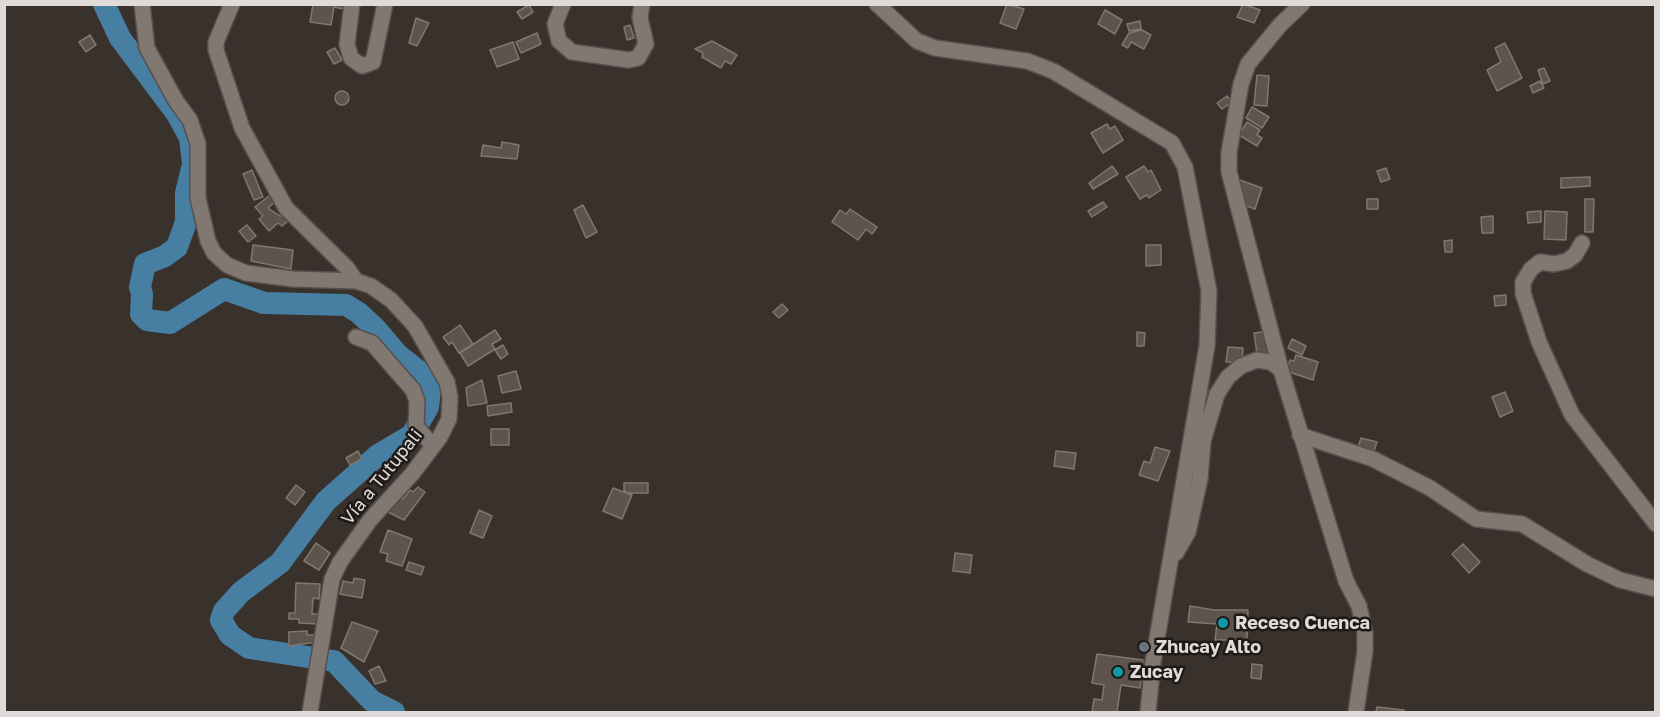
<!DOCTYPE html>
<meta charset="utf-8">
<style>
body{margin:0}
#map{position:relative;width:1660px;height:717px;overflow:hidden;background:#39312c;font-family:"Golos Text",sans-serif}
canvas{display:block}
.frame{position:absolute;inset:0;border:6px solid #e0dbd8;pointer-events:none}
</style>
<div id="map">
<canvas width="1660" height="717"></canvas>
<div class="frame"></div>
</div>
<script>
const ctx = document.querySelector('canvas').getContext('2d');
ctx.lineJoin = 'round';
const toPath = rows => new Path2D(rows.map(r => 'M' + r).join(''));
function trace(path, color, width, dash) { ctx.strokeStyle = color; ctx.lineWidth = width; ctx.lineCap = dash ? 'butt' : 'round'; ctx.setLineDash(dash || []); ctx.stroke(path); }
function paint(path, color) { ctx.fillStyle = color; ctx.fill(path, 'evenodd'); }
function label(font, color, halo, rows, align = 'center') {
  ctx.font = font + ' "Golos Text",sans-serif'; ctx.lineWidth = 5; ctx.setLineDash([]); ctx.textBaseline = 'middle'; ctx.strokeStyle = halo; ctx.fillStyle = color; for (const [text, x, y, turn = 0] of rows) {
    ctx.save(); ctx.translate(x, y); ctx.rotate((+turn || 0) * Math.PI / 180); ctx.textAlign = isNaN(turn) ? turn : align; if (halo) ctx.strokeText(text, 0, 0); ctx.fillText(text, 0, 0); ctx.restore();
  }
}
trace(toPath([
 [104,4,120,38,177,114,190,138,193,164,186,193,186,222,177,247,165,256,145,264,140,287,142,294,141,314,147,320,170,323,224,289,264,303,346,305,359,313,375,328,398,355,425,376,430,390,428,407,412,435,378,455,326,501,280,563,241,592,224,611,221,620,230,635,249,648,334,661,372,701,394,712]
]), '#477fa3', 22);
const building = toPath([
 [313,4,344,4,343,9,334,7,331,25,310,22,313,4],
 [1007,4,1024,9,1016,29,1000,23,1007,4],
 [1243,4,1260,10,1254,23,1237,17,1243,4],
 [529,5,533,12,522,19,517,12,529,5],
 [1105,10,1122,20,1115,34,1098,24,1105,10],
 [416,18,429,23,417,46,409,43,416,18],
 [1140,21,1141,29,1129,31,1127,24,1140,21],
 [630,25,634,38,627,40,624,27,630,25],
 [1142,30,1151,35,1144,49,1131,42,1128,48,1122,45,1129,33,1142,30],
 [537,33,541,44,521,53,516,42,537,33],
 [90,35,96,45,86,52,79,42,90,35],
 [712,41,737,55,731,64,725,61,721,68,702,57,703,53,695,49,712,41],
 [513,42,519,59,497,67,490,50,513,42],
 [1505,43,1522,78,1497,91,1487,70,1501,62,1495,48,1505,43],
 [335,48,342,60,334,64,327,52,335,48],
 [1544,68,1550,81,1543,84,1538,70,1544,68],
 [1257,75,1269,76,1267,106,1254,105,1257,75],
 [1540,81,1544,88,1533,93,1530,86,1540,81],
 '335 98a7 7 0 1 1 14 0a7 7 0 1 1-14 0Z',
 [1227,96,1232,102,1222,109,1217,103,1227,96],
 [1252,107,1269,117,1262,128,1246,118,1252,107],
 [1247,122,1260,130,1257,135,1262,138,1257,146,1239,135,1247,122],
 [1107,124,1110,129,1115,126,1123,140,1103,153,1091,133,1107,124],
 [502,142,519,145,517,159,481,156,483,145,501,148,502,142],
 [1112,166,1118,174,1093,189,1089,183,1112,166],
 [1144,166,1148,172,1151,170,1161,190,1149,198,1147,195,1140,199,1126,177,1144,166],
 [1386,168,1390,179,1381,182,1377,171,1386,168],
 [252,170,263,197,254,200,243,174,252,170],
 [1590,177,1590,186,1561,188,1561,178,1590,177],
 [1237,179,1262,188,1255,209,1241,204,1237,179],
 [270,195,276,201,268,208,280,216,282,214,288,221,282,226,278,223,269,231,259,219,263,216,255,207,270,195],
 [1367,199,1378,199,1378,209,1367,209,1367,199],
 [1585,199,1594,199,1593,232,1585,232,1585,199],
 [1103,202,1107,207,1092,217,1088,211,1103,202],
 [583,205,597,232,586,238,574,210,583,205],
 [850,209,877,227,872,234,866,229,858,240,832,222,840,210,846,214,850,209],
 [1541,211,1541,222,1528,223,1527,212,1541,211],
 [1545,211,1567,212,1566,240,1544,239,1545,211],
 [1493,216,1493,233,1482,233,1481,217,1493,216],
 [247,225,256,236,248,242,239,231,247,225],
 [1452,240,1452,252,1445,252,1444,241,1452,240],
 [253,245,293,250,291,269,251,261,253,245],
 [1146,245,1161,245,1161,265,1146,266,1146,245],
 [1506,295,1506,305,1495,306,1494,296,1506,295],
 [782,304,788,310,779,318,773,312,782,304],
 [460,325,473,344,459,353,452,342,449,345,443,337,460,325],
 [495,330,501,339,492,344,495,349,468,366,460,353,495,330],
 [1269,331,1272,358,1257,354,1254,333,1269,331],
 [1137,332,1145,333,1144,346,1137,346,1137,332],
 [1292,339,1306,346,1302,355,1288,348,1292,339],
 [503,345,508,354,501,359,495,350,503,345],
 [1228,347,1243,348,1242,363,1226,362,1228,347],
 [1296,355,1318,362,1313,380,1286,371,1290,360,1294,361,1296,355],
 [516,371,521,389,502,393,498,376,516,371],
 [482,380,487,403,468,406,466,388,482,380],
 [1505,392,1513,411,1500,417,1492,397,1505,392],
 [511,403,512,412,488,416,487,406,511,403],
 [491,429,509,429,509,445,491,445,491,429],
 [1361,438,1377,442,1374,451,1358,447,1361,438],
 [1155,447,1170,451,1158,481,1139,475,1144,461,1150,463,1155,447],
 [358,451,362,459,350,465,346,458,358,451],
 [1056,451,1076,453,1074,469,1054,466,1056,451],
 [624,483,648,483,648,493,627,493,624,490,624,483],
 [296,485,305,492,295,505,286,498,296,485],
 [418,487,425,492,404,520,388,512,400,496,403,499,410,490,413,492,418,487],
 [613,488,632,495,622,519,603,511,613,488],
 [479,510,492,516,483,538,470,533,479,510],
 [388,530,412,539,402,566,386,561,388,554,380,552,388,530],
 [316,543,330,553,319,570,304,561,316,543],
 [1463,544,1480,562,1469,573,1452,554,1463,544],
 [955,553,972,555,970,573,953,571,955,553],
 [409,562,424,567,421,575,406,570,409,562],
 [354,578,365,580,362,598,340,594,343,581,353,583,354,578],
 [296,583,320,584,319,599,313,598,312,614,319,614,318,624,299,623,299,619,289,619,289,613,295,613,296,583],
 [1190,606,1214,610,1248,610,1247,640,1215,640,1217,624,1188,622,1190,606],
 [352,622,378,631,364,662,341,648,352,622],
 [307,631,307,635,317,635,317,642,289,646,289,632,307,631],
 [1097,654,1143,660,1140,688,1121,685,1117,712,1092,712,1094,699,1102,700,1104,685,1092,683,1097,654],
 [1252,664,1262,665,1261,679,1251,678,1252,664],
 [379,666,386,681,375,684,369,671,379,666],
 [1377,707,1404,710,1404,712,1376,712,1377,707]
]);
paint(building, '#5d544e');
trace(building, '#807771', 1.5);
const minor = toPath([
 [142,4,147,48,176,101,190,120,198,144,198,198,208,241,214,253,227,265,246,273,293,279,356,281,371,286,391,300,415,326,447,382,450,397,449,419,440,437,412,474,370,520,340,562,332,579,310,712],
 [232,4,216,42,216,50,242,128,286,208,347,268,356,281],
 [352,4,347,44,351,58,362,66,373,62,385,4],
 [563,4,555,24,559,41,565,46,572,52,629,60,638,58,646,44,640,18,642,4],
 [877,4,917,41,935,48,1027,61,1053,71,1172,143,1185,167,1209,291,1207,346,1153,662,1148,712],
 [1582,243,1575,255,1567,261,1554,264,1540,262,1531,269,1523,282,1523,293,1539,342,1572,415,1656,524],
 [356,337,372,343,413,390,417,401,416,426,433,446],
 [1281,370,1229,172,1229,152,1241,84,1248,64,1280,25,1302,4],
 [1300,435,1373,459,1430,488,1476,519,1522,524,1587,564,1620,580,1656,589],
 [1176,553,1188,532,1200,479,1203,441,1217,394,1228,377,1241,366,1257,360,1271,362,1281,370,1346,581,1359,606,1365,633,1365,651,1356,712]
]);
trace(minor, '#564f4c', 18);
trace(minor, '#817872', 15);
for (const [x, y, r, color] of [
 [1223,623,6,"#0f9aa8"],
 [1144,647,6,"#6b7280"],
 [1118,672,6,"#0f9aa8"]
]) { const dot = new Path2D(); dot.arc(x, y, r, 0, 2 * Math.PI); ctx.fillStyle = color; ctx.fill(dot); trace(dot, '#1e1a18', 2); }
label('18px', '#e0dbd8', '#1e1a18', [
 ["Vía a Tutupali",382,477,-51]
]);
label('bold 18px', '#e0dbd8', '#1e1a18', [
 ["Receso Cuenca",1235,623],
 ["Zhucay Alto",1156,647],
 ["Zucay",1130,672]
], 'left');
</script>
